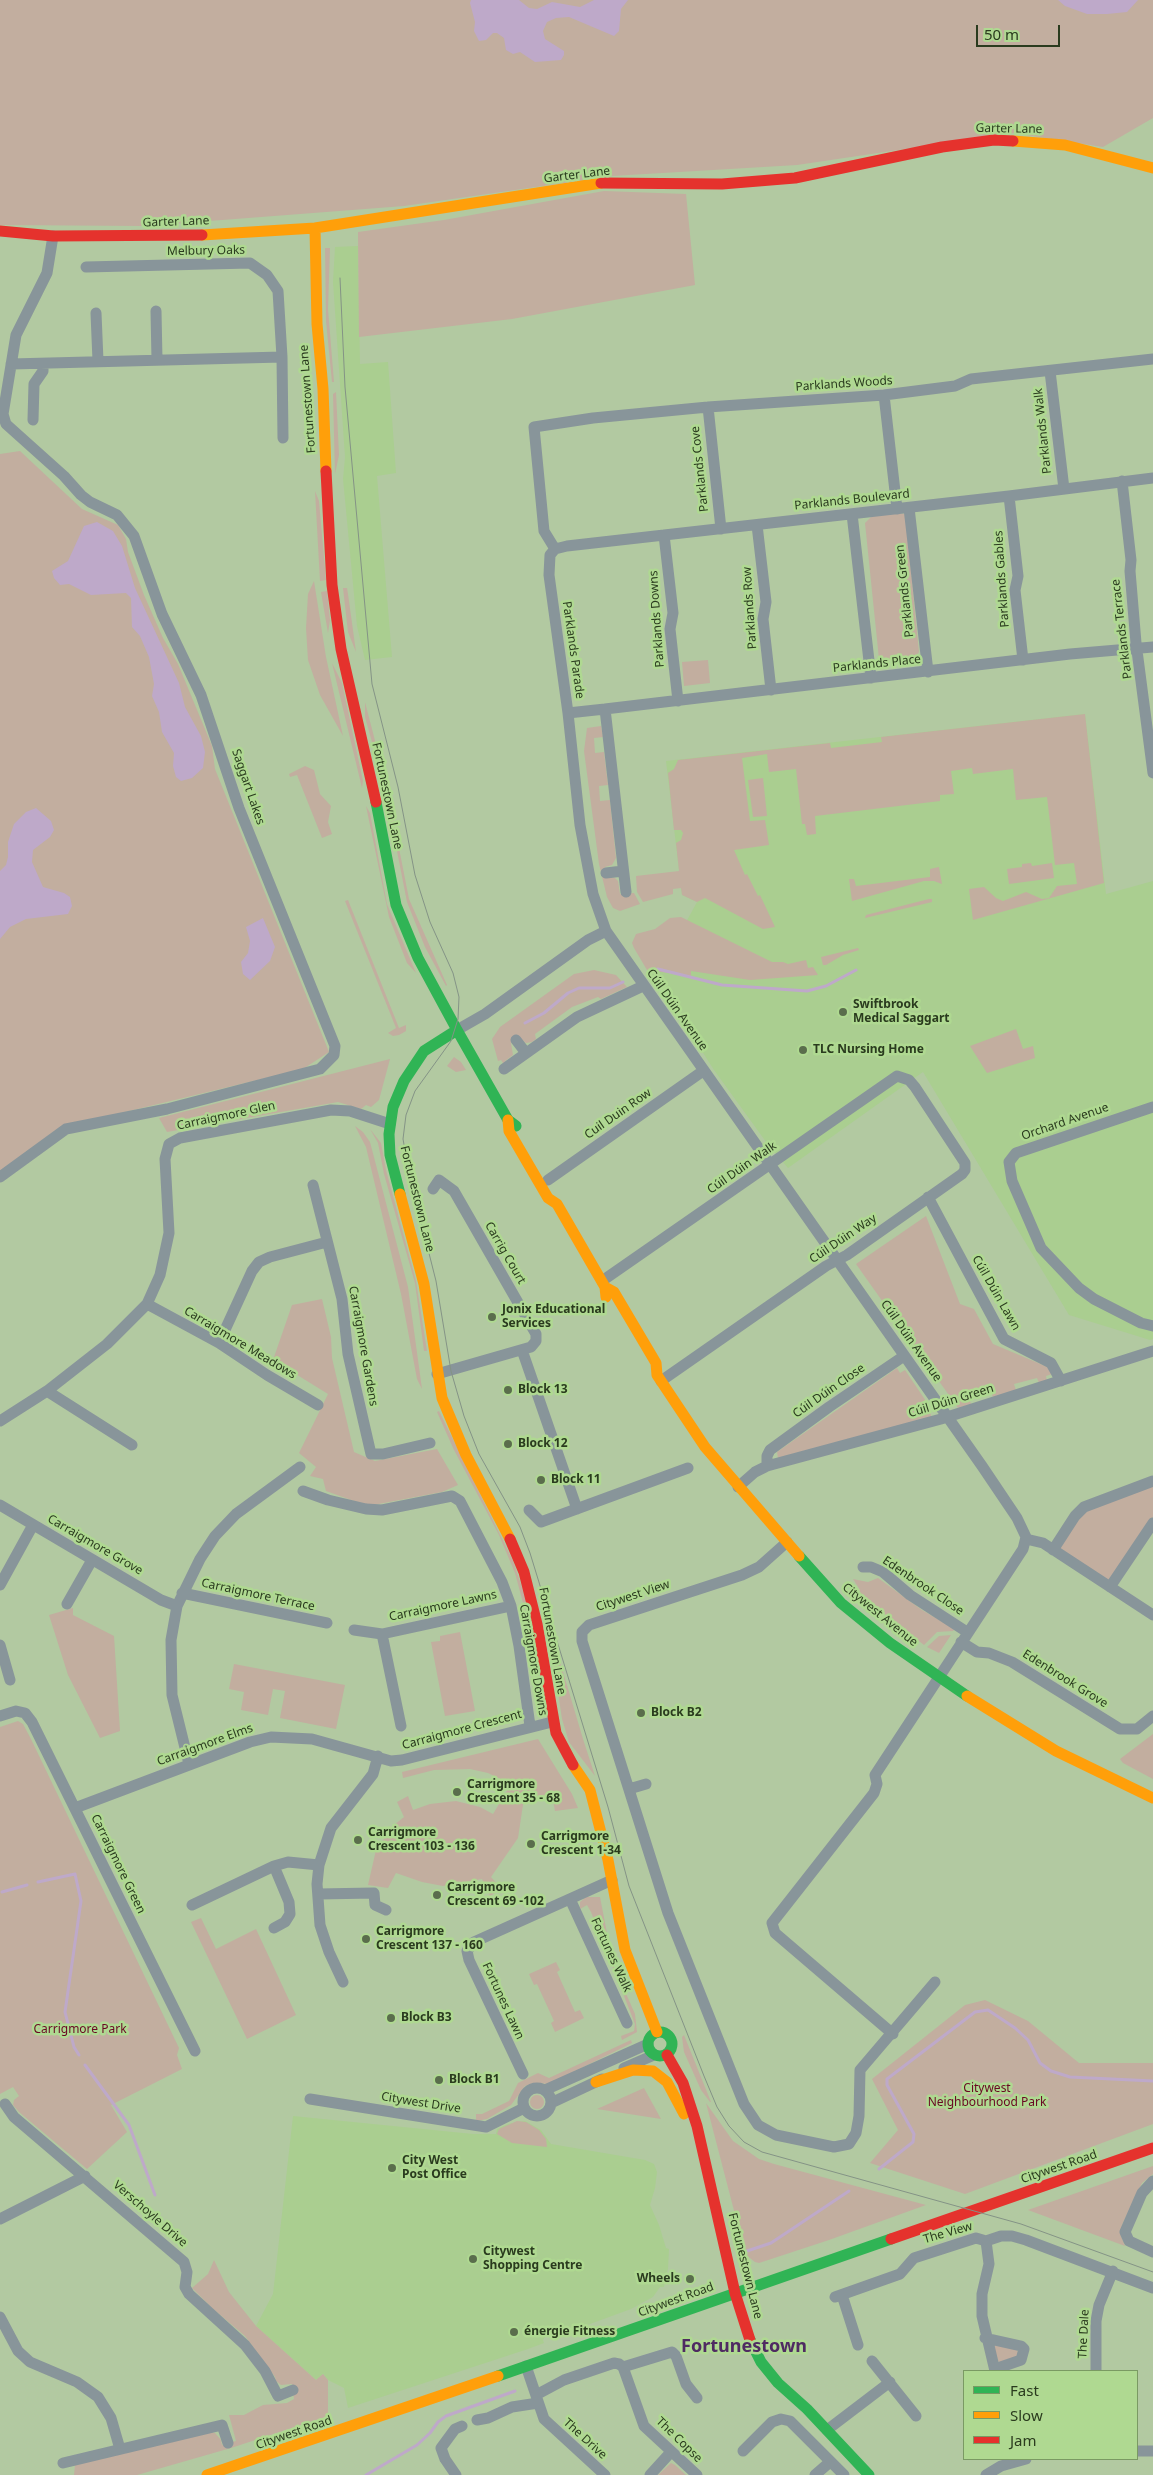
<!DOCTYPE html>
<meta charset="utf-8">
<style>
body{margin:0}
#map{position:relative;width:1153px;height:2475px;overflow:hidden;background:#b2c9a1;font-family:"Noto Sans",sans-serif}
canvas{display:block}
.legend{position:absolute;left:963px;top:2370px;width:175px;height:90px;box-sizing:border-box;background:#afd991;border:1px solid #7a9a63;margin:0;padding:6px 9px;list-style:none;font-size:15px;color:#2a3b1e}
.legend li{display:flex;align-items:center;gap:10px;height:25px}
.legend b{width:25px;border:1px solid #7a9a63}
.scale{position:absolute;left:976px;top:25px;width:84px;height:22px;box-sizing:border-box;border:2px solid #2a3b1e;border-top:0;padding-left:6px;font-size:15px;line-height:18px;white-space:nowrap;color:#2a3b1e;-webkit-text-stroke:4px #afd991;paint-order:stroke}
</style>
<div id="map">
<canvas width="1153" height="2475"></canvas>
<ul class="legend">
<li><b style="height:6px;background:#30b455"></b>Fast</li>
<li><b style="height:6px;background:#ff9f0a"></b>Slow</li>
<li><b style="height:6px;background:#e5322d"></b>Jam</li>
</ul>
<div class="scale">50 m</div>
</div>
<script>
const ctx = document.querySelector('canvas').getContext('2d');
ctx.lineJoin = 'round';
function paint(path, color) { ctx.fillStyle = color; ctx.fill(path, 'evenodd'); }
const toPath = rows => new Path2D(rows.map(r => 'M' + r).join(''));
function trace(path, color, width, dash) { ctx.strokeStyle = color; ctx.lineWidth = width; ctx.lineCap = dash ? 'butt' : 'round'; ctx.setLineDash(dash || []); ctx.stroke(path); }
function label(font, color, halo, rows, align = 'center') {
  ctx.font = font + ' "Noto Sans",sans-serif'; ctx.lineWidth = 5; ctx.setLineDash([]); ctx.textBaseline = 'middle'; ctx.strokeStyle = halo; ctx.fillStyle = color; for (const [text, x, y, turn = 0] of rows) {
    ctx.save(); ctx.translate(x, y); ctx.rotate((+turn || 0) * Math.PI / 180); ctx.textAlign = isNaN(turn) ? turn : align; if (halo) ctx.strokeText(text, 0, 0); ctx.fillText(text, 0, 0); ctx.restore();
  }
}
paint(toPath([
 [358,246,360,364,388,362,396,473,377,476,392,657,365,660,357,626,343,479,345,457,333,282,335,247],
 [1085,714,1106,894,1153,881,1153,1339,1150,1340,1069,1315,923,1072,788,1168,769,1146,714,1070,657,981,647,970,691,976,685,924,697,902,682,895,666,761],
 [293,2116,473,2134,496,2134,497,2129,508,2124,525,2121,541,2130,551,2144,645,2160,654,2164,657,2172,655,2188,650,2205,659,2225,666,2248,669,2249,668,2269,664,2287,660,2287,653,2297,631,2309,560,2335,553,2326,543,2340,544,2343,528,2349,348,2408,344,2388,328,2380,323,2374,316,2380,256,2326,273,2294]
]), '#aace90');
paint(toPath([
 [0,0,1153,0,1153,118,1103,147,1013,133,797,165,612,176,404,206,144,226,0,225],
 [604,191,686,194,695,285,512,319,359,337,358,232,444,220],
 [325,248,330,248,328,309,334,382,332,382,326,321],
 [336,392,339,455,335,474,333,394],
 [20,451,82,509,118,525,126,539,128,552,144,595,163,638,178,664,212,746,215,769,329,1052,303,1069,59,1128,0,1171,0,454],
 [315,491,319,501,326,580,320,581],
 [899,513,905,514,906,519,919,652,915,657,883,660,879,659,865,523,872,516],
 [314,581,326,657,343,736,320,695,308,660,306,628,308,594],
 [343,588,347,588,348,594,356,652,348,632],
 [327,591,330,620,328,633,321,592],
 [708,660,710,683,684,686,682,662],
 [332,663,342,683,363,781,362,788],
 [365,702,387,787,409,899,447,985,446,986,425,947,407,902,384,785,365,717],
 [1085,714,1104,883,973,920,969,889,984,887,996,898,1003,901,1026,892,1042,899,1049,898,1057,886,1077,884,1074,863,1055,865,1047,797,1016,800,1013,769,973,774,972,768,951,771,954,794,940,795,940,801,815,816,816,834,807,835,805,824,802,824,796,769,769,772,767,754,742,758,750,821,765,820,769,845,734,850,745,875,747,874,758,896,760,895,775,927,763,929,705,898,697,902,682,895,681,888,673,889,673,894,643,902,637,892,636,876,679,871,676,843,681,840,683,833,681,830,674,830,668,773,674,769,678,760,830,743,831,748,882,742,881,737],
 [601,726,603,737,594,738,595,753,604,752,608,785,599,786,600,801,610,800,616,858,612,865,605,867,607,877,615,878,618,881,620,894,634,893,640,904,620,911,613,908,607,897,599,864,584,751,587,728],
 [305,766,314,770,320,794,331,806,328,822,332,834,322,838,297,775,290,777,289,774],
 [763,778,767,816,753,817,748,780],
 [366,806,370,813,387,904,416,973,407,963,389,917],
 [1031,863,1032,866,1052,863,1054,878,1009,884,1007,869,1022,867,1022,864],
 [939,867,942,884,934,881,924,881,852,901,849,879,854,879,856,886,930,877,930,869],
 [929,899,932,899,932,902,865,918,866,915],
 [348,900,399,1028,406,1025,406,1031,399,1035,393,1036,388,1033,396,1028,345,901],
 [681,917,772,962,783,962,788,964,806,960,808,968,813,967,818,975,750,980,691,971,691,976,647,970,634,948,632,943,636,934,655,929,670,918],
 [858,948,859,950,843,955,826,965,823,965,821,957],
 [594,970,616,975,627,987,601,999,598,997,572,1007,535,1034,536,1039,532,1042,526,1043,519,1037,511,1043,513,1055,505,1061,505,1066,501,1060,498,1061,492,1039,500,1027,574,974],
 [1016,1029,1023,1049,1033,1046,1035,1058,987,1073,970,1046],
 [454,1057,461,1062,466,1070,456,1072,447,1066],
 [390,1059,379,1100,371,1107,366,1105,361,1109,338,1102,167,1132,159,1118],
 [355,1126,363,1132,370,1142,408,1287,422,1389,417,1379,401,1294,366,1147],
 [370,1129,381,1143,386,1170,416,1281,427,1351,424,1351,415,1283,384,1174,378,1143],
 [926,1216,960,1304,974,1309,993,1344,1050,1368,1052,1374,1046,1376,1047,1381,1039,1383,1037,1378,1014,1384,1016,1390,993,1397,991,1392,969,1399,971,1404,958,1408,856,1264],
 [322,1299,331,1337,332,1358,354,1452,375,1461,437,1449,458,1485,442,1492,368,1506,326,1491,323,1479,310,1476,316,1467,299,1453,328,1394,273,1360,292,1305],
 [897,1368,900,1373,905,1370,930,1407,931,1417,778,1458,777,1452],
 [439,1411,513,1561,526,1599,543,1704,541,1704,526,1614,515,1573,499,1535,454,1450,437,1412],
 [1153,1485,1153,1517,1108,1583,1059,1548,1084,1511],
 [878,1578,922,1610,955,1629,953,1631,937,1632,924,1645,858,1593,860,1590,853,1579,868,1582],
 [73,1608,73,1615,114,1636,120,1731,100,1738,68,1675,49,1615],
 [547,1618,583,1739,595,1776,569,1742,562,1719],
 [460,1632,475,1711,445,1716,431,1642,440,1641,440,1636],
 [951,1635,939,1653,927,1647,939,1636],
 [234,1664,345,1685,336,1729,280,1718,285,1691,273,1689,268,1715,241,1710,244,1692,229,1689],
 [18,1721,23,1724,31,1739,179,2048,177,2055,182,2069,111,2105,127,2132,87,2169,19,2112,13,2105,14,2100,19,2096,13,2087,0,2094,0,1727],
 [1153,1734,1153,1779,1123,1763,1120,1759],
 [538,1739,572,1794,578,1808,555,1811,552,1795,524,1798,518,1838,491,1877,502,1889,490,1896,482,1879,443,1886,422,1882,396,1873,388,1888,368,1885,376,1850,394,1825,404,1817,397,1802,408,1796,413,1810,430,1804,456,1801,480,1807,493,1814,511,1784,488,1773,470,1769,434,1770,403,1778,402,1772],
 [586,1897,600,1897,613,1964,635,2014,637,2032,622,2040,621,2036,634,2031,635,2024,591,1912,587,1905,580,1909,580,1902],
 [201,1918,216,1949,256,1929,296,2015,247,2039,191,1922],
 [556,1962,560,1970,557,1972,575,2012,580,2010,584,2018,555,2032,551,2023,554,2021,537,1984,534,1985,529,1974],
 [985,2000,1028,2021,1079,2063,1153,2063,1153,2124,965,2194,870,2163,898,2130,872,2079,965,2005],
 [684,2035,711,2102,710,2102,701,2090,684,2052,682,2037],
 [631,2040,632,2043,549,2084,536,2083,525,2086,511,2105,487,2119,476,2121,476,2114,482,2114,509,2101,518,2083,538,2073,549,2078],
 [644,2088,661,2119,597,2109],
 '530 2102a7 7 0 1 1 14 0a7 7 0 1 1-14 0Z',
 [706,2103,733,2141,759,2159,774,2164,926,2205,829,2240,759,2263,755,2262,746,2255,744,2249],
 [517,2121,526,2122,539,2130,546,2139,547,2147,512,2143,497,2134,499,2129],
 [1153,2166,1153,2174,1142,2183,1122,2225,1121,2236,1125,2246,1028,2210],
 [214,2260,229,2292,256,2326,316,2380,323,2374,328,2380,328,2416,231,2448,137,2475,74,2475,75,2465,208,2432,215,2433,221,2440,222,2445,236,2441,229,2415,244,2415,263,2405,287,2403,294,2399,292,2384,281,2385,276,2381,275,2377,245,2336,212,2308,192,2288,208,2274],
 [995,2344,1017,2349,1019,2356,999,2363,993,2346],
 [671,2463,675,2465,686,2475,658,2475]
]), '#c2ae9f');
paint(toPath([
 [471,0,519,0,529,8,537,9,552,2,580,7,594,0,628,0,621,9,619,31,614,36,569,17,556,18,547,22,543,31,545,39,564,51,564,55,561,60,535,62,520,52,513,54,506,50,504,38,497,33,493,33,486,40,479,41,474,31,475,22,470,3],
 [1058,0,1138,0,1127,12,1107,14,1087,14,1065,6],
 [97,522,113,531,122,546,135,588,179,683,185,707,201,736,205,752,203,768,192,778,181,781,176,777,173,766,174,753,162,732,159,712,152,696,154,684,149,657,140,636,132,627,131,598,126,593,91,595,69,584,60,585,54,578,52,571,68,561,84,526],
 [36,808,51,821,54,830,50,837,33,850,32,862,43,887,64,893,70,897,72,906,68,914,26,919,10,927,0,939,0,871,6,865,8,857,8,842,14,824,26,812],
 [263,918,275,947,270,961,250,980,243,974,241,962,248,953,250,941,246,927]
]), '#bea9c9');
trace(toPath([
 [648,973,658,969,722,985,807,991,826,986,856,970],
 [525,1023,544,1013,568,993,579,988,610,988,623,982],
 [38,1882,75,1874,81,1901,65,2012,74,2047,79,2055],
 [2,1892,27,1885],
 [85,2065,129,2125,155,2195],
 [879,2169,913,2142,914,2134,887,2085,887,2079,975,2012,988,2010,1015,2028,1028,2040,1040,2063,1051,2071,1070,2077,1153,2081],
 [747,2251,771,2243,849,2191],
 [366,2475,417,2445,430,2433,438,2422,446,2416,515,2391]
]), '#bea9c9', 3);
trace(toPath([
 [86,267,250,263,267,275,278,291,282,357,283,438],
 [156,311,157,360],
 [96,313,98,361],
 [11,364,282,357],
 [1050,371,1064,489],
 [884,395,897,509],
 [708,407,721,529],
 [33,420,34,384,43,371,43,365],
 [1122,481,1131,560,1130,571,1136,643,1153,773],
 [1009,496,1018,576,1015,590,1023,660],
 [909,508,928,672],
 [852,514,871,678],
 [757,525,766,602,763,619,771,690],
 [664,535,673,613,670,629,678,701],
 [555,549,550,555,549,575,568,713,580,825,593,894,606,931,982,1466,1017,1518,1026,1537,1023,1549,875,1775,877,1784,874,1793,772,1923,775,1933,893,2034],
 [555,549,544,531,534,427,593,418,708,407,884,395,955,386,971,379,1153,359],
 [555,549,567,546,1009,496,1153,478],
 [605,709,1070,654,1153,647],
 [568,713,605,709,626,892],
 [606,873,623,871],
 [457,1030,485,1014,588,940,606,931],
 [516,1040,526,1053],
 [504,1069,577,1017,643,986],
 [1153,1107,1028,1149,1016,1153,1009,1162,1012,1181,1041,1248,1079,1288,1094,1299,1141,1323,1153,1326],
 [0,1177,66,1129,167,1109,320,1069,334,1055,335,1046,239,808,201,695,162,614,134,536,117,515,90,502,81,495,64,476,6,424,3,414,16,335,47,273,53,236],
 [548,1180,703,1071],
 [313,1185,342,1299,348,1354,371,1454,383,1454,430,1443],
 [433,1189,439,1180,454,1191,536,1334,536,1341,531,1347,437,1374],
 [928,1197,1004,1339,1051,1363,1061,1381],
 [602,1281,897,1076,909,1080,915,1087,965,1163,965,1170,962,1174,847,1255,826,1266,661,1381],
 [147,1304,219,1343,267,1375,318,1405],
 [219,1343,252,1271,259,1262,270,1257,327,1242],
 [522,1350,577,1509],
 [47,1391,132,1445],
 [0,1421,47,1391,107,1344,147,1304,160,1275,169,1233,165,1159,169,1144,180,1138,331,1110,350,1111,390,1124],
 [767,1466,767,1456,770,1450,829,1407,904,1356],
 [738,1487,755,1472,767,1466,941,1419,1153,1351],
 [303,1491,328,1500,366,1509,382,1510,452,1496,460,1501,502,1582,511,1606,519,1646,530,1726],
 [0,1505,161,1600,177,1606],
 [529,1510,541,1522,688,1468],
 [1026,1539,1043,1543,1153,1615],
 [787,1542,759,1567,742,1575,589,1625,582,1632,582,1641,668,1913,744,2104,758,2125,776,2135,834,2147,849,2144,856,2133,859,2116,860,2070,935,1982],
 [1053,1550,1075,1516,1084,1507,1153,1481],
 [863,1567,871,1567,883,1572,910,1595,967,1632],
 [0,1585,33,1525],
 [1110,1587,1153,1523],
 [182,1593,327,1623],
 [67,1604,92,1560],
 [354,1630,382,1634,511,1606],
 [382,1634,401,1726],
 [961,1642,977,1652,989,1653,1012,1662,1120,1729,1137,1729,1153,1716],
 [0,1645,10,1680],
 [0,1716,16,1711,25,1713,32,1722,195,2051],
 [189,1764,172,1695,171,1640,177,1606,200,1559,215,1536,236,1514,300,1467],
 [629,1789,646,1784],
 [75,1808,250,1742,271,1737,312,1739,391,1761,402,1760,552,1722],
 [274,1866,289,1902,290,1914,285,1922,274,1928],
 [318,1894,374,1893,375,1905,386,1910],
 [570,1899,627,2023],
 [192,1905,274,1866,288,1862,319,1865],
 [343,1982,329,1952,320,1925,317,1884,319,1865,331,1828,373,1774,378,1756],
 [624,2068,654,2055],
 [523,2074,469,1960,467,1951,474,1942,612,1880],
 '523 2102a14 14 0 1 1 28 0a14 14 0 1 1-28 0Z',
 [545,2090,648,2044],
 [310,2099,486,2127,524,2108],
 [551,2103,602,2079],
 [5,2104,14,2117,184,2262,187,2272,185,2287,189,2294,245,2345,265,2371,278,2396,293,2390],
 [1153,2181,1142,2193,1125,2232,1129,2241,1153,2252],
 [0,2219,85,2176],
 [986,2241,989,2264,982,2294,982,2316,995,2371],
 [842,2295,858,2345],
 [835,2297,900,2274,914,2258,976,2238,986,2241,1001,2236,1012,2236,1026,2240,1153,2288],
 [0,2317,18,2351,30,2362,77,2382,98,2397,111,2418,120,2449],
 [985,2338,1021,2346,1024,2349,1021,2360,995,2369],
 [872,2361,916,2416],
 [526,2366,544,2419,605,2475],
 [623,2367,672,2352,676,2356,686,2384,697,2398],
 [1096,2371,1096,2321,1099,2305,1113,2271],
 [536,2395,564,2380,614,2363,619,2364,623,2367,644,2426,697,2475],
 [477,2420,488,2418,512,2407,538,2403],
 [827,2430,890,2382],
 [743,2451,772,2422,781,2419,790,2421,844,2475],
 [1137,2451,1153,2451],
 [63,2463,222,2425,228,2443],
 [456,2475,445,2459,441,2448,455,2429,462,2426],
 [650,2475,671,2452],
 [815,2475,830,2462],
 [986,2475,1001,2466,1026,2459]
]), '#88959a', 11);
trace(toPath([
 [376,802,396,905,418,958,457,1030,424,1051,404,1081,393,1107,389,1134,390,1155,400,1194],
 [457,1030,508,1120,516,1126],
 [799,1556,841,1603,890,1643,967,1696],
 '648 2044a12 12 0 1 1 24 0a12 12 0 1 1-24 0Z',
 [750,2340,761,2362,778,2383,807,2409,869,2475],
 [498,2376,891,2239]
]), '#30b455', 11);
trace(toPath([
 [1013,141,1065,145,1153,168],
 [315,228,317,324,323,389,326,471],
 [202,235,315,228,601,183],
 [508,1120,509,1131,548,1198,557,1204,605,1287,606,1297],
 [400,1194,424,1284,442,1398,466,1455,510,1539],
 [605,1287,614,1292,656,1363,657,1375,705,1447,799,1556],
 [967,1696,1056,1751,1153,1798],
 [573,1765,590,1790,608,1860,625,1950,657,2032],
 [596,2082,633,2070,653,2071,667,2082,684,2114],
 [207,2475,498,2376]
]), '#ff9f0a', 11);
trace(toPath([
 [601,183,722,184,795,178,942,147,994,140,1013,141],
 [0,231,53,236,202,235],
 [326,471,332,585,341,649,376,802],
 [510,1539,524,1572,537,1624,556,1733,573,1765],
 [667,2055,683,2083,697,2126,735,2293,750,2340],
 [891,2239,1153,2148]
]), '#e5322d', 11);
trace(toPath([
 [340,278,345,387,372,684,398,787,415,875,430,922,453,973,459,997,458,1019,451,1041,415,1091,406,1115,403,1139,410,1178,436,1281,451,1371,464,1416,479,1454,520,1527,530,1553,608,1807,629,1886,704,2076,717,2107,729,2126,744,2142,762,2152,1021,2224,1153,2272]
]), '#849386', 1);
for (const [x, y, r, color] of [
 [843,1012,5,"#5a6d4c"],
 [803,1050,5,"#5a6d4c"],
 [492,1317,5,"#5a6d4c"],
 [508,1390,5,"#5a6d4c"],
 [508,1444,5,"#5a6d4c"],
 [541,1480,5,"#5a6d4c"],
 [641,1713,5,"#5a6d4c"],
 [457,1792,5,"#5a6d4c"],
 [358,1840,5,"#5a6d4c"],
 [531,1844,5,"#5a6d4c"],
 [437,1895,5,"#5a6d4c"],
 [366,1939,5,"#5a6d4c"],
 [391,2018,5,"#5a6d4c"],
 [439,2080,5,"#5a6d4c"],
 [392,2168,5,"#5a6d4c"],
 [473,2259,5,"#5a6d4c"],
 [690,2279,5,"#5a6d4c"],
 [514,2332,5,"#5a6d4c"]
]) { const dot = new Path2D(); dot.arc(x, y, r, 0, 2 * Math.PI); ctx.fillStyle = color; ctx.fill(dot); trace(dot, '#afd991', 2); }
label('12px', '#2a3b1e', '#afd991', [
 ["Garter Lane",1009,129,1],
 ["Garter Lane",577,175,-7],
 ["Garter Lane",176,222,-2],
 ["Melbury Oaks",206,251,-1],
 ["Parklands Woods",844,384,-4],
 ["Fortunestown Lane",308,399,-94],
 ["Parklands Walk",1043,431,-96],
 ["Parklands Cove",700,469,-96],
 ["Parklands Boulevard",852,500,-6],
 ["Parklands Gables",1002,579,-94],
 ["Parklands Green",905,591,-96],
 ["Parklands Row",750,608,-94],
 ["Parklands Downs",657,619,-94],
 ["Parklands Terrace",1122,629,-97],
 ["Parklands Parade",573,650,82],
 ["Parklands Place",877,664,-6],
 ["Saggart Lakes",248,787,71],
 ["Fortunestown Lane",387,796,78],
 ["Cúil Dúin Avenue",677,1010,55],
 ["Cuil Duin Row",618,1114,-35],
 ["Carraigmore Glen",226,1116,-12],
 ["Orchard Avenue",1065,1122,-19],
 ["Cúil Dúin Walk",742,1168,-35],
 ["Fortunestown Lane",417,1199,76],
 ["Cúil Dúin Way",843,1239,-34],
 ["Carrig Court",505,1253,60],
 ["Cúil Dúin Lawn",996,1293,60],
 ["Cúil Dúin Avenue",911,1341,55],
 ["Carraigmore Meadows",240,1343,31],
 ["Carraigmore Gardens",363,1346,80],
 ["Cúil Dúin Close",829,1391,-35],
 ["Cúil Dúin Green",951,1401,-17],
 ["Carraigmore Grove",95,1545,30],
 ["Edenbrook Close",923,1586,34],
 ["Carraigmore Terrace",258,1595,12],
 ["Citywest View",633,1596,-18],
 ["Carraigmore Lawns",443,1606,-12],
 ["Citywest Avenue",880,1615,39],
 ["Fortunestown Lane",552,1641,80],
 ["Carraigmore Downs",533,1660,80],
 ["Edenbrook Grove",1065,1679,32],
 ["Carraigmore Crescent",462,1730,-15],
 ["Carraigmore Elms",205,1745,-20],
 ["Carraigmore Green",118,1864,64],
 ["Fortunes Walk",611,1955,65],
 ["Fortunes Lawn",503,2001,65],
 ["Citywest Drive",421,2103,9],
 ["Citywest Road",1059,2167,-19],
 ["Verschoyle Drive",150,2214,41],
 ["The View",948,2233,-16],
 ["Fortunestown Lane",745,2266,76],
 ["Citywest Road",676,2300,-20],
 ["The Dale",1084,2334,-87],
 ["Citywest Road",294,2433,-19],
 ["The Drive",585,2439,42],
 ["The Copse",679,2440,44]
]);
label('bold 12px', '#2a3b1e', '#afd991', [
 ["Swiftbrook",853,1005],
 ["Medical Saggart",853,1019],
 ["TLC Nursing Home",813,1050],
 ["Jonix Educational",502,1310],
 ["Services",502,1324],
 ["Block 13",518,1390],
 ["Block 12",518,1444],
 ["Block 11",551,1480],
 ["Block B2",651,1713],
 ["Carrigmore",467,1785],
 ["Crescent 35 - 68",467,1799],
 ["Carrigmore",368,1833],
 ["Crescent 103 - 136",368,1847],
 ["Carrigmore",541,1837],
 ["Crescent 1-34",541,1851],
 ["Carrigmore",447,1888],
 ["Crescent 69 -102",447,1902],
 ["Carrigmore",376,1932],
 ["Crescent 137 - 160",376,1946],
 ["Block B3",401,2018],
 ["Block B1",449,2080],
 ["City West",402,2161],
 ["Post Office",402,2175],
 ["Citywest",483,2252],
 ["Shopping Centre",483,2266],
 ["Wheels",680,2279,"right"],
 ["énergie Fitness",524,2332]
], 'left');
label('12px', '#690723', '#afd991', [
 ["Carrigmore Park",80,2030],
 ["Citywest",987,2089],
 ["Neighbourhood Park",987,2103]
]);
label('bold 18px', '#4f2b62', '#afd991', [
 ["Fortunestown",744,2347]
]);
</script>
